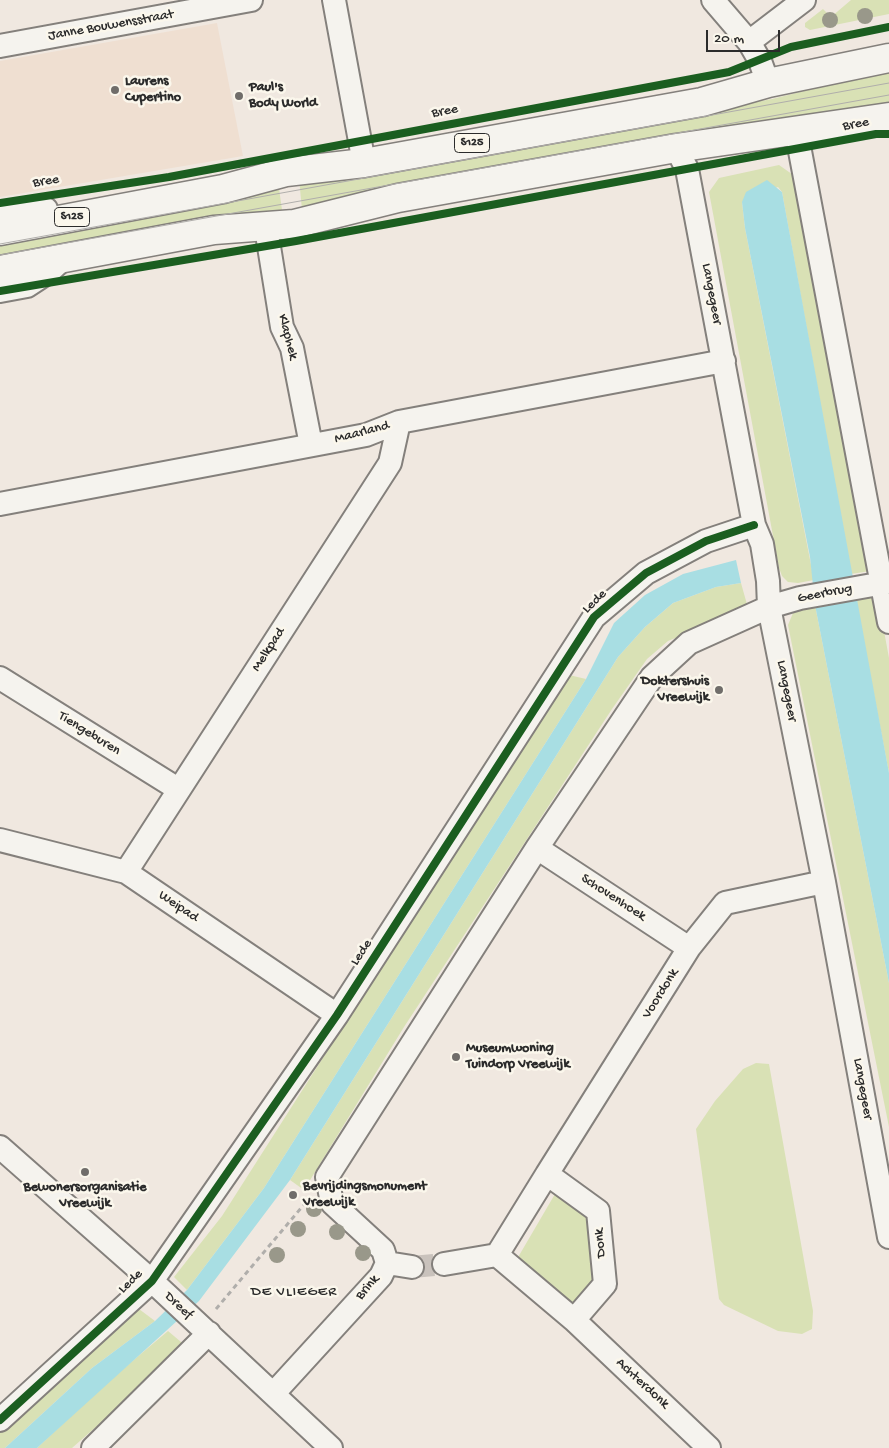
<!DOCTYPE html>
<style>
body{margin:0}
#map{position:relative;width:889px;height:1448px;overflow:hidden;background:#f0e8e0;font-family:"Gochi Hand",sans-serif}
canvas{display:block}
.scale{position:absolute;left:706px;top:30px;width:74px;height:22px;box-sizing:border-box;border:2px solid #2b2b2b;border-top:0;padding-left:6px;font-size:15px;line-height:18px;white-space:nowrap;color:#2b2b2b;-webkit-text-stroke:4px #fbf7ec;paint-order:stroke}
</style>
<div id="map">
<canvas width="889" height="1448"></canvas>
<div class="scale">20 m</div>
</div>
<script>
const ctx = document.querySelector('canvas').getContext('2d');
ctx.lineJoin = 'round';
function paint(path, color) { ctx.fillStyle = color; ctx.fill(path, 'evenodd'); }
const toPath = rows => new Path2D(rows.map(r => 'M' + r).join(''));
function trace(path, color, width, dash) { ctx.strokeStyle = color; ctx.lineWidth = width; ctx.lineCap = dash ? 'butt' : 'round'; ctx.setLineDash(dash || []); ctx.stroke(path); }
function label(font, color, halo, rows, align = 'center') {
  ctx.font = font + ' "Gochi Hand",sans-serif'; ctx.lineWidth = 5; ctx.setLineDash([]); ctx.textBaseline = 'middle'; ctx.strokeStyle = halo; ctx.fillStyle = color; for (const [text, x, y, turn = 0] of rows) {
    ctx.save(); ctx.translate(x, y); ctx.rotate((+turn || 0) * Math.PI / 180); ctx.textAlign = isNaN(turn) ? turn : align; if (halo) ctx.strokeText(text, 0, 0); ctx.fillText(text, 0, 0); ctx.restore();
  }
}
paint(toPath([
 [217,23,243,156,0,197,0,61]
]), '#efdfd1');
paint(toPath([
 [851,0,889,0,889,14,810,30,805,27,805,23,823,9,831,17],
 [889,70,889,104,302,210,299,178,681,116,772,99],
 [779,165,799,179,870,571,851,574,782,192,778,187,742,202,745,228,814,580,798,583,788,582,782,576,779,568,709,192,719,178],
 [278,181,283,217,0,262,0,238],
 [741,583,748,608,668,641,647,659,612,709,404,1027,304,1190,290,1180,618,657,645,627,673,603,716,587],
 [867,593,879,604,889,658,889,773,855,596],
 [815,605,889,983,889,1127,788,625,793,613,800,607],
 [569,675,586,679,264,1188,187,1290,174,1277,222,1216,548,705],
 [756,1063,769,1064,813,1311,812,1329,802,1334,778,1331,724,1305,719,1299,696,1129,715,1101,743,1069],
 [555,1194,593,1221,596,1276,571,1305,517,1259],
 [135,1306,155,1321,92,1368,5,1448,0,1448,0,1430],
 [168,1331,187,1347,72,1448,37,1448,104,1385]
]), '#d9e1b5');
paint(toPath([
 [767,180,782,192,889,773,889,983,815,605,810,557,745,228,742,202,746,192],
 [736,560,741,583,716,587,673,603,645,627,618,657,290,1180,199,1301,37,1448,5,1448,92,1368,155,1321,187,1290,264,1188,586,679,614,623,645,595,683,574]
]), '#a8dee3');
trace(toPath([
 [412,1267,444,1264]
]), '#c9c2bc', 22, [22, 11]);
const minor = toPath([
 [334,0,364,163],
 [713,0,749,42,760,61,768,83],
 [749,42,804,0],
 [0,46,251,0],
 [796,130,889,622],
 [676,148,687,169,754,525,762,544,768,581,769,607,824,882,889,1237],
 [0,217,46,209],
 [266,228,282,327,292,348,311,445],
 [0,291,27,286,50,271,63,259],
 [0,504,366,435,399,422,724,361],
 [0,678,178,789],
 [0,840,126,872,337,1015],
 [537,848,689,948],
 [126,872,390,463,399,422],
 [0,1147,152,1281,331,1448],
 [547,1174,689,948,725,903,824,882],
 [547,1174,598,1211,605,1284,574,1320,497,1255,547,1174],
 [387,1263,412,1267],
 [444,1264,497,1255],
 [574,1320,709,1448],
 [274,1393,381,1276,387,1263,383,1250,332,1203,327,1177,537,848,652,677,689,643,769,607,800,598,889,582],
 [0,1420,152,1281,337,1015,594,617,646,573,706,541,754,525],
 [93,1448,209,1333]
]);
const primary = toPath([
 [0,231,223,189,286,172,364,163,702,102,768,83,889,58],
 [0,270,214,230,294,224,398,198,676,148,889,117]
]);
trace(minor, '#84807c', 26);
trace(primary, '#84807c', 31);
trace(toPath([
 [216,1309,307,1201]
]), '#b0aeab', 3, [5, 4]);
trace(minor, '#f5f3ee', 22);
trace(primary, '#f5f3ee', 28);
trace(toPath([
 [0,244,889,83],
 [0,255,889,95]
]), '#b0aeab', 1);
trace(toPath([
 [0,203,169,177,729,72,791,47,889,27],
 [0,291,296,241,876,134,889,134],
 [0,1420,152,1281,337,1015,594,617,646,573,706,541,754,525]
]), '#1b5e20', 8);
ctx.fillStyle = '#99988a';
for (const [x, y] of [
 [865,16],
 [830,20],
 [314,1209],
 [298,1229],
 [337,1232],
 [363,1253],
 [277,1255]
]) { ctx.beginPath(); ctx.arc(x, y, 8, 0, 2 * Math.PI); ctx.fill(); }
for (const [x, y, r, color] of [
 [115,90,5,"#706d6a"],
 [239,96,5,"#706d6a"],
 [719,690,5,"#706d6a"],
 [456,1057,5,"#706d6a"],
 [85,1172,5,"#706d6a"],
 [293,1195,5,"#706d6a"]
]) { const dot = new Path2D(); dot.arc(x, y, r, 0, 2 * Math.PI); ctx.fillStyle = color; ctx.fill(dot); trace(dot, '#fbf7ec', 2); }
for (const [x, y, w] of [
 [472,143,35],
 [72,217,35]
]) { const box = new Path2D(); box.roundRect(x - w / 2, y - 9.5, w, 19, 4); ctx.fillStyle = '#fbf7ec'; ctx.fill(box); trace(box, '#2b2b2b', 1); }
label('bold 12px', '#2b2b2b', null, [
 ["S125",472,143],
 ["S125",72,217]
]);
label('14px', '#2b2b2b', '#fbf7ec', [
 ["Janne Bouwensstraat",111,26,-10],
 ["Bree",445,112,-10],
 ["Bree",856,125,-10],
 ["Bree",46,182,-9],
 ["Langegeer",711,294,79],
 ["Klaphek",287,337,75],
 ["Maarland",362,433,-15],
 ["Geerbrug",825,594,-11],
 ["Lede",595,602,-44],
 ["Melkpad",269,650,-57],
 ["Langegeer",786,691,79],
 ["Tiengeburen",89,734,32],
 ["Schovenhoek",613,898,33],
 ["Weipad",178,907,34],
 ["Lede",362,953,-57],
 ["Voordonk",661,994,-58],
 ["Langegeer",862,1089,80],
 ["Donk",601,1243,-95],
 ["Lede",131,1282,-44],
 ["Brink",368,1288,-49],
 ["Dreef",178,1306,43],
 ["Achterdonk",642,1384,43]
]);
label('bold 14px', '#2b2b2b', '#fbf7ec', [
 ["Laurens",125,82],
 ["Cupertino",125,98],
 ["Paul's",249,88],
 ["Body World",249,104],
 ["Doktershuis",709,682,"right"],
 ["Vreewijk",709,698,"right"],
 ["Museumwoning",466,1049],
 ["Tuindorp Vreewijk",466,1065],
 ["Bevrijdingsmonument",303,1187],
 ["Vreewijk",303,1203],
 ["Bewonersorganisatie",85,1188,"center"],
 ["Vreewijk",85,1204,"center"]
], 'left');
ctx.letterSpacing = '1px';
label('15px', '#2b2b2b', '#fbf7ec', [
 ["DE VLIEGER",294,1293]
]);
ctx.letterSpacing = '0px';
</script>
